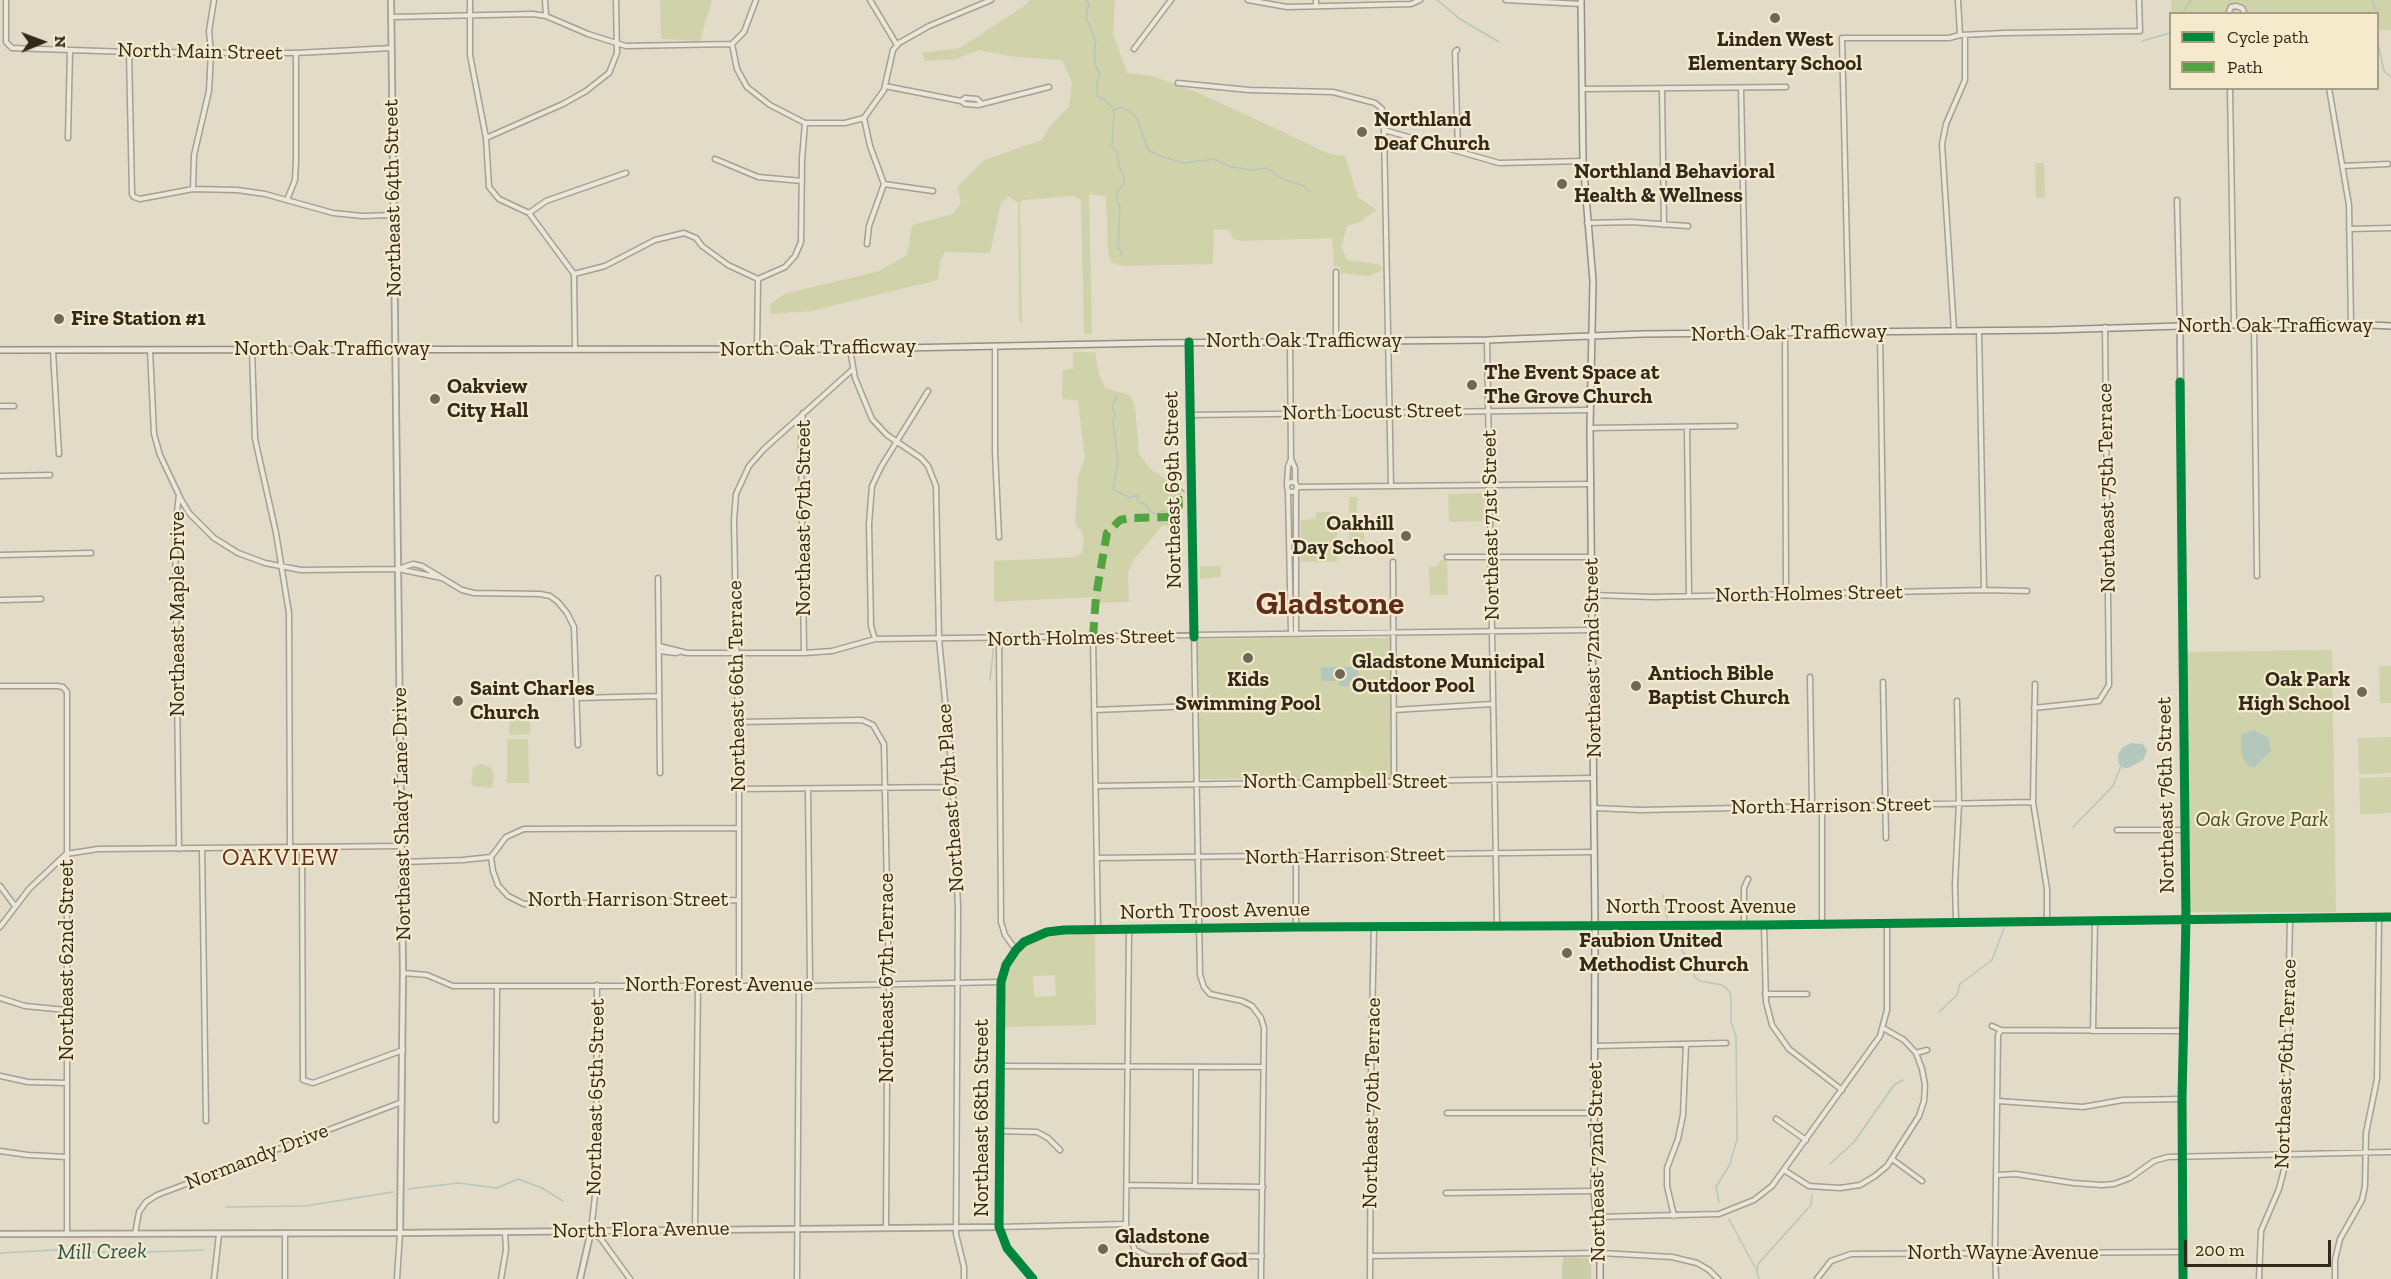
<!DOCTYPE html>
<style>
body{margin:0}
#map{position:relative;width:2391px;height:1279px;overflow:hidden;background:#e2dbc8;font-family:"Zilla Slab",serif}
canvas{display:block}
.legend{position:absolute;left:2169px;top:12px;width:210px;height:78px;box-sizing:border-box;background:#f5ebcc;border:2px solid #a89d85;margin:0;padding:8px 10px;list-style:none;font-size:18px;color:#34281b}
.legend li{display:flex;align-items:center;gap:12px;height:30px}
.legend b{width:30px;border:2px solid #a89d85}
.north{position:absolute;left:12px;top:12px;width:60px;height:60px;-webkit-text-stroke:4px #f5ebcc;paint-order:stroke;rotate:89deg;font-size:16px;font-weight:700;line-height:24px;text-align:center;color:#34281b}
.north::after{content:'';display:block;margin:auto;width:21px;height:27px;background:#34281b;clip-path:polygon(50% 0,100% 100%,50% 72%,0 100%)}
.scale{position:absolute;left:2184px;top:1240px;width:147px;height:27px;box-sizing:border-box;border:3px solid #34281b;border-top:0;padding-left:8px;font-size:18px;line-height:21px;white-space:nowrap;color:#34281b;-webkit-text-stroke:4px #f5ebcc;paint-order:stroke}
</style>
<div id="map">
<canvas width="2391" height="1279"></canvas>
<ul class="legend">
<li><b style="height:8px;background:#00873e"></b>Cycle path</li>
<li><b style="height:8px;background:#53a340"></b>Path</li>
</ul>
<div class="north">N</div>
<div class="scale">200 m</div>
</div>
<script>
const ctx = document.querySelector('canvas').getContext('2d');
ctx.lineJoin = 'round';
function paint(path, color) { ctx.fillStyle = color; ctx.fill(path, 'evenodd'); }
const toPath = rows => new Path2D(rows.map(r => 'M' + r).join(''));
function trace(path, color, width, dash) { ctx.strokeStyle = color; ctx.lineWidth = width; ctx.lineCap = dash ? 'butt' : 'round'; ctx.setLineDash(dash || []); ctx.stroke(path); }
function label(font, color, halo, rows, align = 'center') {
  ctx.font = font + ' "Zilla Slab",serif'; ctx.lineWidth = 4.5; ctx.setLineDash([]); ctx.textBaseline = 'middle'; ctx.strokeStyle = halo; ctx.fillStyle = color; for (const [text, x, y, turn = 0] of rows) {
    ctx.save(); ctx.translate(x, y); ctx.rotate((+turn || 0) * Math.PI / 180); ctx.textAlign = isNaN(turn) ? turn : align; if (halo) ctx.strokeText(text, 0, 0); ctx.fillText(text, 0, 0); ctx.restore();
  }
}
paint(toPath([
 [660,0,712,0,700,41,661,39],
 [1030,0,1115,0,1113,33,1127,73,1153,76,1199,93,1330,154,1345,156,1358,197,1376,210,1360,222,1347,226,1341,247,1347,260,1379,264,1383,270,1369,276,1340,273,1340,267,1334,266,1332,238,1242,241,1233,239,1230,230,1214,229,1213,264,1123,266,1111,262,1108,251,1106,196,1089,194,1092,334,1084,334,1081,200,1073,196,1023,200,1020,203,1022,322,1019,322,1018,203,1009,196,1001,203,990,253,945,252,940,261,938,280,811,311,770,314,771,304,785,294,879,271,907,255,912,225,953,214,961,203,957,187,984,160,1042,140,1050,126,1069,106,1072,82,1062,60,1016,57,979,50,956,59,925,61,922,53,960,48,1024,6],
 [2171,0,2391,0,2391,30,2378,30,2378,14,2171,14],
 [2035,163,2044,163,2045,198,2036,198],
 [1073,352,1095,352,1099,374,1105,388,1129,395,1135,406,1139,454,1150,469,1171,482,1181,481,1181,527,1163,525,1135,558,1128,572,1129,602,1094,603,1093,597,994,602,994,561,1076,557,1082,553,1084,538,1081,531,1075,524,1078,476,1085,458,1078,401,1062,399,1063,370,1073,369],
 [1484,493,1484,521,1449,522,1448,495,1450,494],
 [1349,497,1357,497,1357,530,1364,530,1364,541,1349,540],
 [1316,512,1331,512,1331,523,1337,523,1337,562,1301,562,1301,520,1316,519],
 [1390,541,1390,556,1363,555,1363,542],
 [1440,560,1447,560,1448,595,1430,595,1429,567,1438,566],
 [1200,566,1221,566,1221,577,1200,579],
 [1292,638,1390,638,1392,778,1199,779,1198,639],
 [2332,650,2336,912,2190,912,2186,652],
 [2379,666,2391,666,2391,703,2380,703],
 [530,716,530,734,509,735,509,717],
 [2391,737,2391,773,2359,774,2358,738],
 [507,739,528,739,529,783,507,783],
 [482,764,491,768,494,776,492,788,473,786,471,784,473,767],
 [2391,777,2391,813,2360,814,2359,778],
 [1095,933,1096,1025,1003,1027,1004,979,1009,967,1019,952,1032,941,1046,936],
 [1055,975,1056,996,1034,997,1033,976]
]), '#d0d2aa');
paint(toPath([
 [1563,1257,1591,1258,1591,1279,1562,1279]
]), '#caccaa');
paint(toPath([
 [1321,667,1358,667,1358,681,1350,681,1349,686,1339,686,1339,681,1321,681],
 [2253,730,2268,737,2271,751,2255,767,2250,767,2244,760,2241,749,2242,734],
 [2131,743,2143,744,2147,751,2143,760,2128,768,2124,768,2119,764,2118,755,2122,748]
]), '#b4c7bc');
trace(toPath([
 [1085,0,1089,3,1086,17,1096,42,1094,53,1096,67,1100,73,1097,82,1097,96,1107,102,1114,110,1112,146,1117,152,1119,166,1124,177,1124,184,1117,191,1117,200,1120,208,1118,245,1122,255],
 [1437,0,1460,19,1499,42],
 [2372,0,2378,15,2378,33],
 [2182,14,2191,0],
 [2142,41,2170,33],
 [2378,44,2384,71,2391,77],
 [1115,109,1123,107,1137,118,1148,150,1160,156,1184,163,1214,159,1231,167,1252,170,1267,168,1282,179,1302,185,1310,191],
 [1117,396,1112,406,1115,415,1113,422,1118,462,1113,489,1130,498,1138,495,1138,501,1146,505,1150,512,1158,514,1163,510,1172,516],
 [990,680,994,643],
 [2073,827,2113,786,2121,766],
 [1663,895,1667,918],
 [1673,931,1695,977,1700,981,1722,985,1730,992,1731,999,1731,1022,1736,1036,1737,1139,1730,1164,1716,1187,1719,1202],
 [1939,1012,1957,995,1960,984,1992,960,2004,928],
 [1830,1164,1854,1142,1894,1085,1903,1080],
 [408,1189,459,1183,497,1188,518,1179,542,1188,563,1201],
 [226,1207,305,1206,393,1192],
 [1729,1219,1757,1271],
 [0,1253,55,1250,120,1253,204,1250],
 [1759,1279,1757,1272,1758,1264,1811,1205,1812,1195]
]), '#b4c7bc', 1.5);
const minor = toPath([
 [6,0,6,42,12,48,129,52,296,53,392,48],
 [470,0,470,55,486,138,489,187,499,199,529,213],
 [545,0,546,16],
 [870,0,897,45],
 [1248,0,1287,7,1411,4,1420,0],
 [1316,0,1316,6],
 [1506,0,1581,4],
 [1958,0,1960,35],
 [2228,14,2231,7,2236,6,2242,8,2245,14],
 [392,17,533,14,546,16,588,34,626,46,732,44],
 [732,44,737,69,747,87,770,105,805,123,845,123,864,118],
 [732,44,744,32,756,0],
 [1134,49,1171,0],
 [1457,50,1455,52,1458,150],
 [129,52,132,194,134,197,140,199,193,189,237,190,265,194,333,213,362,216,394,215],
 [1178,83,1249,90,1333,92,1375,103,1382,109,1384,130,1391,486],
 [885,86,961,101,965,104,978,105,1049,87],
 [1741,88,1746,333],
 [2230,88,2234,325],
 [2329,88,2349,205,2351,324],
 [1582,89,1786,87],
 [1662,90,1664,225],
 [961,101,965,98,977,99,981,103],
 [1384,130,1499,163,1583,161],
 [68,138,70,50],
 [486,138,563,104,586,91,609,73,617,53,616,0],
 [715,159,758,177,802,181],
 [2343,166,2388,164],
 [884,184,933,191],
 [193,189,194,155,209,91,211,52,209,31,214,0],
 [287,200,295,180,296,161,296,53],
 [2177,200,2180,326],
 [529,213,574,274,575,349],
 [529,213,546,201,626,173],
 [1587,223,1631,222,1688,226],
 [2349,229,2391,228],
 [867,244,869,226,884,184,870,146,864,118,884,90,893,50,899,43,929,26,991,0],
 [1336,272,1336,342],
 [574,274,605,266,655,240,684,233,696,238,702,246,728,265,758,279],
 [758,279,785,267,795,256,801,242,802,159,805,123],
 [2254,325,2257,576],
 [1954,331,1942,144,1946,124,1965,80,1965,35],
 [1979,331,1984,590],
 [1849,332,1842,38,1949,38,1960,35,2004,33,2140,31,2139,0],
 [1880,332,1884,593],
 [1785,333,1786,594],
 [1487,340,1497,926],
 [1290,342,1291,459,1295,468,1295,482],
 [1189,343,1200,975,1204,987,1210,994,1242,1001,1252,1006,1261,1018,1264,1028,1261,1279],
 [995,346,995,452,999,537],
 [757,349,758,279],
 [850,349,855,378,872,419,887,435,921,458,928,466,936,486,939,639,952,772,958,907,956,1234,964,1267,964,1279],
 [150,350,154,434,160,455,179,495,175,529,179,849],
 [252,350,255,439,276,533,289,613,290,848],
 [53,351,59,454],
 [0,406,14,406],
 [803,413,801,442,804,653],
 [1191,415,1590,410],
 [1687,427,1689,596],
 [1590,428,1735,426],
 [0,476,50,475],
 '1287 487a5 5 0 1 1 10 0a5 5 0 1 1-10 0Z',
 [1287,484,1288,467,1291,459],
 [1297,487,1591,484],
 [1288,490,1291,634],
 [1296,490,1296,634],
 [179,496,189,513,214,538,238,553,265,563,301,570,398,569,442,578],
 [0,555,91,553],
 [1447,557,1591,557],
 [1393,562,1394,781],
 [398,569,413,564,422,566,462,590,474,593,540,594,550,596,558,602,567,613,574,627,578,745],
 [658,578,660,773],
 [1591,595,1653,597,1984,590,2027,591],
 [0,600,41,599],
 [1093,637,1098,930],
 [875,639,871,626,869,524,872,486,881,467,928,391],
 [999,639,1001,922,1005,935,1016,950],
 [659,646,687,653,804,653,832,651,875,639,1592,630],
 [659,651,676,653,679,652],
 [1810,677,1812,805],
 [1883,682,1886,838],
 [2035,684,2033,802,2047,889,2047,921],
 [0,686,57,686,63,687,67,692,67,1234],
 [576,698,659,696],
 [2034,708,2099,701,2109,685,2105,327],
 [1094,710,1195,706],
 [1394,710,1492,704],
 [737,722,862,720,873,725,884,744,890,1035,887,1078,886,1227],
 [1096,786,1594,778],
 [739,789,953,787],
 [808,789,810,986],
 [1822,806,1822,925],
 [1594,808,1640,810,2033,802],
 [2117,830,2185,830],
 [202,848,206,1121],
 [302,848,303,1080,313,1083,403,1050],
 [1296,856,1296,927],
 [491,857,493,871,498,885,508,896,524,904,739,900],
 [491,857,506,837,524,829,739,828],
 [1097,858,1594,852],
 [402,862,463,860,491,857],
 [0,886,15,906],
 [1956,922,1955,884,1959,803,1957,701],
 [1744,925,1744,888,1748,879],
 [1764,925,1766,1002,1772,1025,1789,1049,1842,1090],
 [0,927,29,889,66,854,98,849,401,846],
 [403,973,427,975,453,986,810,986,1001,982],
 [597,985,596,1187,591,1231,601,1239,630,1279],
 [739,985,739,789,734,520,736,494,749,466,764,449,852,370],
 [1765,994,1807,994],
 [0,998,25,1006,66,1010],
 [1992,1026,2001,1030,2183,1031],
 [2093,1031,2095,921],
 [1595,1046,1726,1043],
 [1916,1053,1927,1050],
 [1000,1066,1263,1067],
 [0,1076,28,1082,67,1083],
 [1998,1101,2083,1107,2123,1100,2182,1099],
 [1447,1113,1594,1113],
 [1776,1119,1806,1140],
 [496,1120,497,986],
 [999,1131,1037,1132,1048,1138,1060,1150],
 [0,1151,28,1155,66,1157],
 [1892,1159,1922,1181],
 [1784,1170,1809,1186,1840,1188,1860,1185,1875,1176,1887,1166,1919,1116,1924,1101,1925,1085,1922,1069,1916,1053,1904,1040,1883,1028],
 [1997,1175,2016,1174,2073,1183,2102,1185,2114,1184,2130,1178,2154,1161,2168,1157,2391,1152],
 [1127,1185,1263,1187],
 [1195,1186,1196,1067],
 [1446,1193,1594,1191],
 [1674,1216,1667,1186,1667,1168,1678,1139,1683,1115,1686,1044],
 [1596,1217,1719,1214,1754,1200,1772,1186,1880,1036,1887,1010,1887,924],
 [1126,1226,1129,930],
 [695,1229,698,985],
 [135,1234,139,1212,146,1202,157,1195,402,1102],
 [1371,1256,1600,1253,1672,1257,1697,1263,1709,1270,1718,1279],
 [214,1279,219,1234],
 [285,1279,285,1233],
 [397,1279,400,1233],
 [501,1279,506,1250,505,1232],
 [797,1279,799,986],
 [1033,1279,1007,1248,999,1227,1124,1224,1135,1250,1149,1257,1262,1256],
 [1370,1279,1371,1076,1374,927],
 [1817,1279,1831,1261,1851,1254,2183,1252],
 [1996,1279,1995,1253,1998,1035,2001,1030],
 [2259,1279,2261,1231,2279,1189,2285,1166,2290,918],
 [2335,1279,2335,1260,2340,1239,2362,1200,2365,1186,2366,1133,2377,1079,2379,917]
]);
const tertiary = toPath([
 [391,0,403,973,400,1233],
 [2180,326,2186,919,2182,1099,2183,1279],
 [0,1234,400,1233,999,1227,1001,982,1006,965,1016,950,1024,942,1047,932,1064,930,1296,927,1764,925,2391,917],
 [580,1279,591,1231]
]);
const secondary = toPath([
 [1581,0,1583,161,1593,281,1590,428,1595,926,1594,1191,1600,1253,1600,1279],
 [0,350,850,349,1154,343,1487,340,1642,334,2049,330,2214,325,2351,324,2391,326]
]);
trace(minor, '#a69f92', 7);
trace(tertiary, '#a69f92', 8);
trace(secondary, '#968f82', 8);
trace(minor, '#eae6da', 4);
trace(tertiary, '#eae6da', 4.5);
trace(secondary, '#eae6da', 5);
trace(toPath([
 [1093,637,1096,596,1107,533,1120,520,1130,518,1173,517,1179,506,1178,493,1182,489]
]), '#53a340', 8, [15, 8]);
trace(toPath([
 [1189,342,1194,637],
 [2180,382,2186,919,2182,1099,2183,1279],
 [1033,1279,1007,1248,999,1227,1001,982,1006,965,1016,950,1024,942,1047,932,1064,930,1296,927,1764,925,2391,917]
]), '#00873e', 9);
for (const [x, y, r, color] of [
 [1775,18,6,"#716758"],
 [1362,132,6,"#716758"],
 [1562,184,6,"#716758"],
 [59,319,6,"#716758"],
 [1472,385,6,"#716758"],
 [435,399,6,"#716758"],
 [1406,536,6,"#716758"],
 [1248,658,6,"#716758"],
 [1340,674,6,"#716758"],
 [1636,686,6,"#716758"],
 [2362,692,6,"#716758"],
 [458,701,6,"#716758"],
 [1567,953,6,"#716758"],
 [1103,1249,6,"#716758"]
]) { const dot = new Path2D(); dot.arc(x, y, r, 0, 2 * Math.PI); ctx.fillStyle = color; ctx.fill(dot); trace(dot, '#f5ebcc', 2); }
label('bold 21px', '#34281b', '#f5ebcc', [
 ["Linden West",1775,40,"center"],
 ["Elementary School",1775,64,"center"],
 ["Northland",1374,120],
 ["Deaf Church",1374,144],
 ["Northland Behavioral",1574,172],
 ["Health & Wellness",1574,196],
 ["Fire Station #1",71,319],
 ["The Event Space at",1484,373],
 ["The Grove Church",1484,397],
 ["Oakview",447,387],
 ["City Hall",447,411],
 ["Oakhill",1394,524,"right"],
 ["Day School",1394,548,"right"],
 ["Gladstone Municipal",1352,662],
 ["Outdoor Pool",1352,686],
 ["Antioch Bible",1648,674],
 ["Baptist Church",1648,698],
 ["Kids",1248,680,"center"],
 ["Swimming Pool",1248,704,"center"],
 ["Oak Park",2350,680,"right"],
 ["High School",2350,704,"right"],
 ["Saint Charles",470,689],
 ["Church",470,713],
 ["Faubion United",1579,941],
 ["Methodist Church",1579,965],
 ["Gladstone",1115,1237],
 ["Church of God",1115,1261]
], 'left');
label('21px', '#34281b', '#f5ebcc', [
 ["North Main Street",200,52,1],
 ["Northeast 64th Street",393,198,-91],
 ["North Oak Trafficway",2275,326],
 ["North Oak Trafficway",1789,333,-1],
 ["North Oak Trafficway",1304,341],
 ["North Oak Trafficway",818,348,-1],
 ["North Oak Trafficway",332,349],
 ["North Locust Street",1372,412,-1],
 ["Northeast 75th Terrace",2107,488,-91],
 ["Northeast 69th Street",1173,490,-91],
 ["Northeast 67th Street",804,518,-90],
 ["Northeast 71st Street",1491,525,-91],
 ["North Holmes Street",1809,594,-1],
 ["Northeast Maple Drive",178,614,-90],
 ["North Holmes Street",1081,638,-1],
 ["Northeast 72nd Street",1593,658,-91],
 ["Northeast 66th Terrace",737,686,-91],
 ["North Campbell Street",1345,782],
 ["Northeast 76th Street",2166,795,-91],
 ["Northeast 67th Place",951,798,-94],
 ["North Harrison Street",1831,806,-1],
 ["Northeast Shady Lane Drive",402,814,-91],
 ["North Harrison Street",1345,856,-1],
 ["North Harrison Street",628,900],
 ["North Troost Avenue",1701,907],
 ["North Troost Avenue",1215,911,-1],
 ["Northeast 62nd Street",67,960,-90],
 ["Northeast 67th Terrace",887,978,-90],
 ["North Forest Avenue",719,985],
 ["Northeast 76th Terrace",2286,1064,-88],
 ["Northeast 65th Street",596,1097,-89],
 ["Northeast 70th Terrace",1372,1103,-89],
 ["Northeast 68th Street",982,1118,-90],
 ["Normandy Drive",257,1157,-21],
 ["Northeast 72nd Street",1597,1162,-91],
 ["North Flora Avenue",641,1230,-1],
 ["North Wayne Avenue",2003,1253]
]);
label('italic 21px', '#425022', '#f5ebcc', [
 ["Oak Grove Park",2262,820]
]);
label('italic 22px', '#2a5453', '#f5ebcc', [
 ["Mill Creek",102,1252,-1]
]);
ctx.letterSpacing = '1.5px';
label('24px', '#602c1b', '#f5ebcc', [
 ["OAKVIEW",281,858]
]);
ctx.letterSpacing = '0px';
label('bold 33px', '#602c1b', '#f5ebcc', [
 ["Gladstone",1330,605]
]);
</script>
